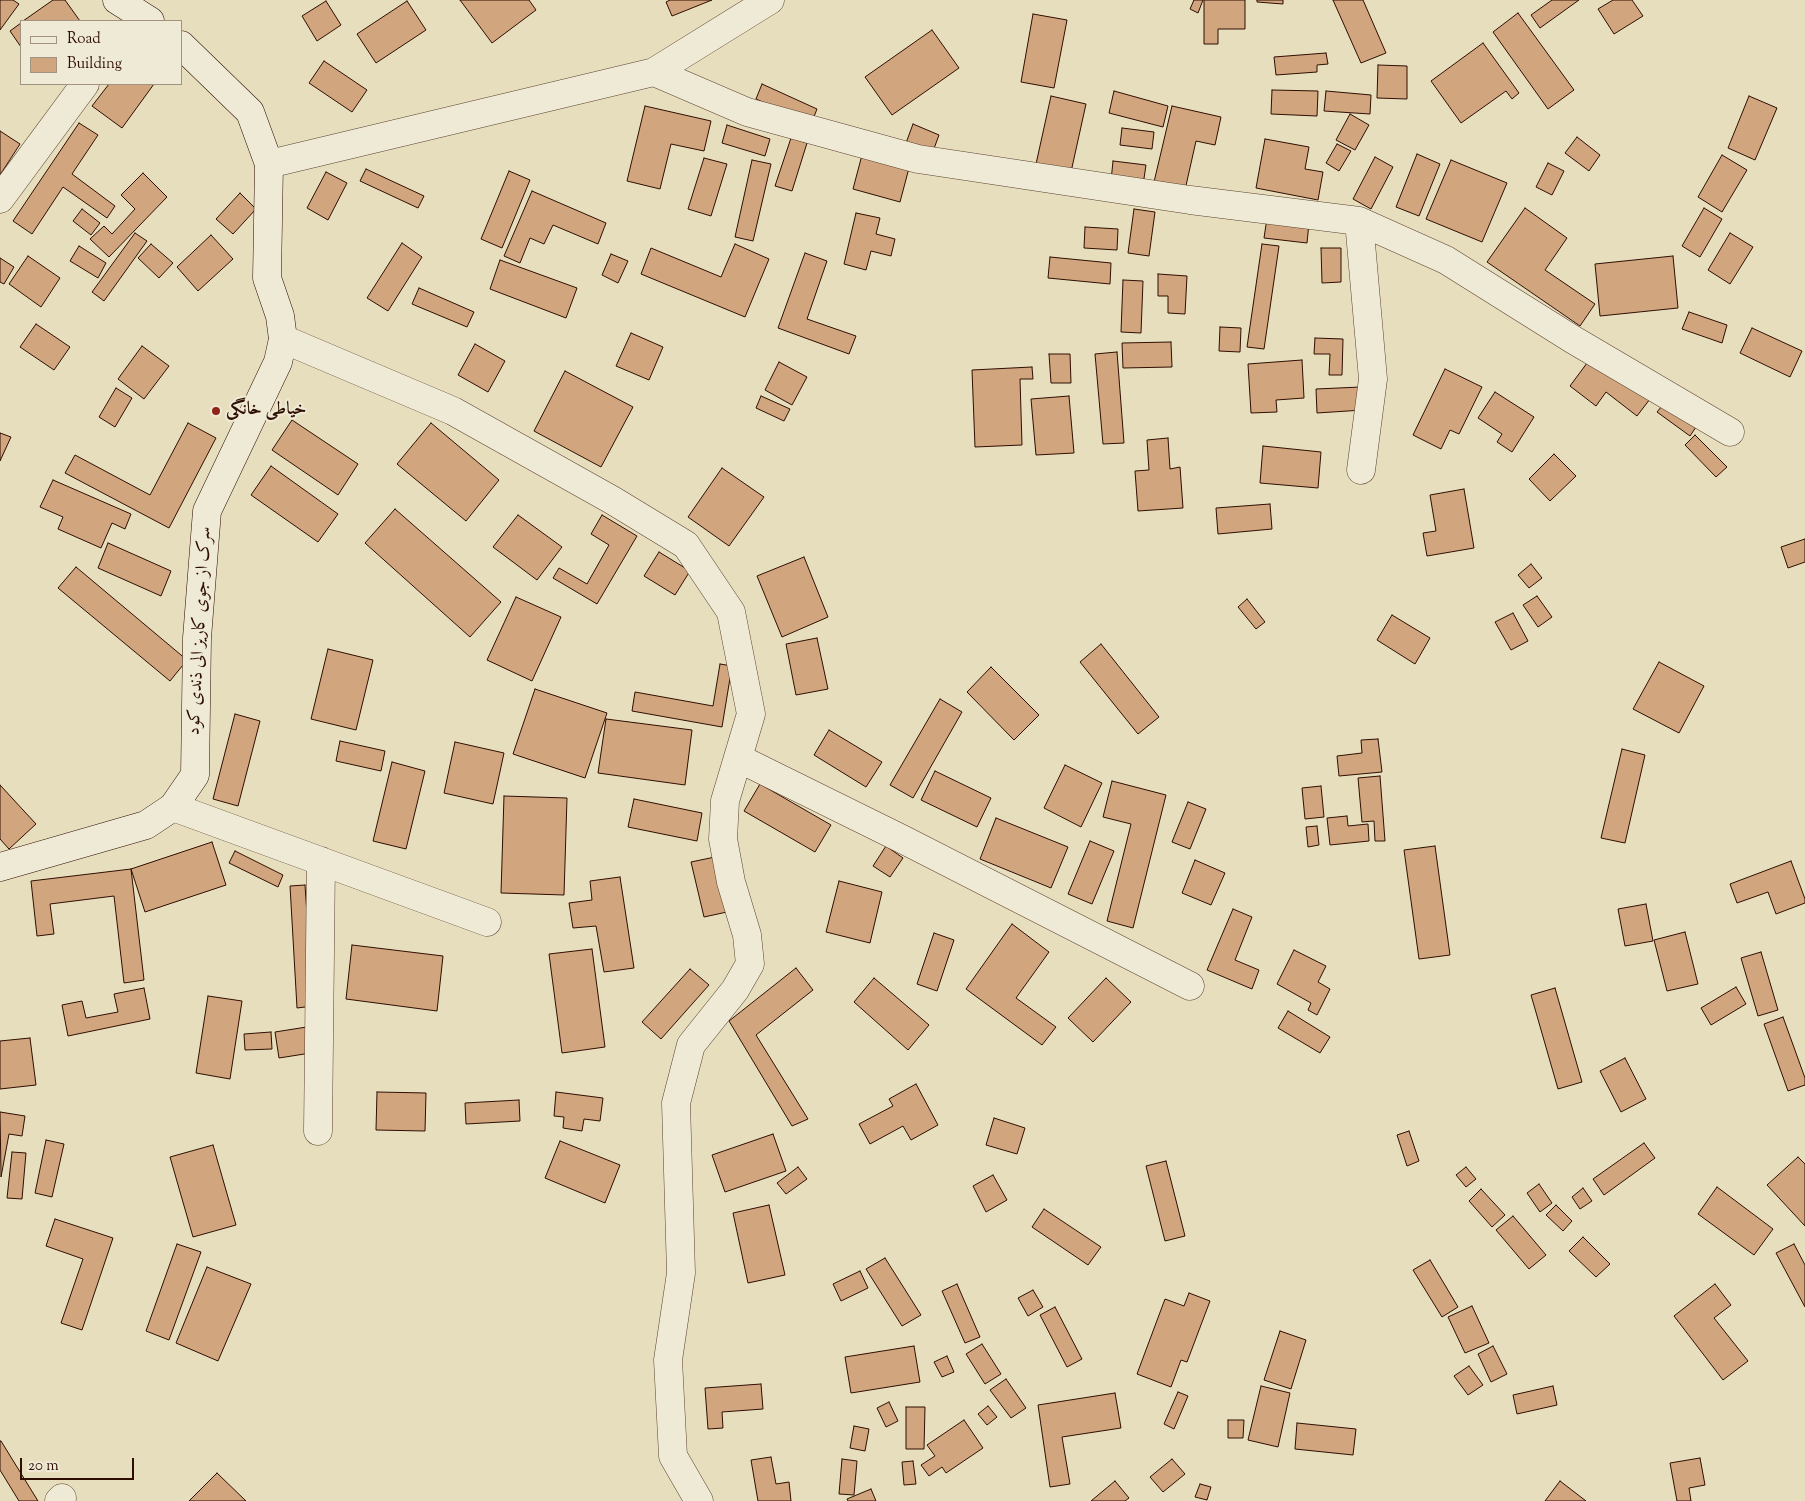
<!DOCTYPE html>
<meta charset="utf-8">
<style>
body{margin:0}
#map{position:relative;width:1805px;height:1501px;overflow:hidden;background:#e7debe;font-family:"Sorts Mill Goudy",serif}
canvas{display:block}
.legend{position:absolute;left:20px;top:20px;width:162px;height:65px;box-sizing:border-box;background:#efead5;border:1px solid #a29280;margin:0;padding:6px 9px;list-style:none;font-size:15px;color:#2e0e01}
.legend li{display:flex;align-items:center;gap:10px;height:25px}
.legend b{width:25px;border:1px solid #a29280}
.scale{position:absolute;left:20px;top:1458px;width:114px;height:22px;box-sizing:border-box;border:2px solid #2e0e01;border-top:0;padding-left:6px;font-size:15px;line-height:18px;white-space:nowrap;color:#2e0e01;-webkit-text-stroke:4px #efead5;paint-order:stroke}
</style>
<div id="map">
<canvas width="1805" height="1501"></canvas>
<ul class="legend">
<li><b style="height:6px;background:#efead5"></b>Road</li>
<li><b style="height:14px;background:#d1a57e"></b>Building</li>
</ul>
<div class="scale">20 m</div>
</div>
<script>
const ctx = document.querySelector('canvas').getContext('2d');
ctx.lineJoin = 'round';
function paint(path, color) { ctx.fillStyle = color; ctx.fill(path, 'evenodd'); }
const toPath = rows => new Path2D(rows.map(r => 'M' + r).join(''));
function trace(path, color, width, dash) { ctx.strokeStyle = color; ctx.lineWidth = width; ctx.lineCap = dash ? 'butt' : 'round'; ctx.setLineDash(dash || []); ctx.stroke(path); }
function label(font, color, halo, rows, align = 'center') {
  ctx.font = font + ' "Sorts Mill Goudy",Amiri,serif'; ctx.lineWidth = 4; ctx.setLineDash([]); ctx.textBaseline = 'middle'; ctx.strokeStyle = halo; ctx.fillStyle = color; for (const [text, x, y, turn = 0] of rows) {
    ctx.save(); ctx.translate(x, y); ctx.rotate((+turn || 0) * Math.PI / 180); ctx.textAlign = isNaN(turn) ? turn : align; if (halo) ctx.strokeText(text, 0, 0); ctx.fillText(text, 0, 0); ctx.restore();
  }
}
const building = toPath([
 [0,0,13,0,19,4,0,30,0,0],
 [53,0,65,0,80,21,23,21,53,0],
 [460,0,529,0,536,10,492,43,460,0],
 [670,0,712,0,672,16,666,2,670,0],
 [1194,0,1203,0,1198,13,1190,9,1194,0],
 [1204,0,1245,0,1245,29,1218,29,1218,44,1204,44,1204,0],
 [1257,0,1283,0,1283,4,1257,2,1257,0],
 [1333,0,1363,0,1386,53,1361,63,1333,0],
 [1552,0,1579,0,1540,28,1531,15,1552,0],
 [1613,0,1632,0,1643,16,1614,34,1598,9,1613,0],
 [326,1,341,25,317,41,302,16,326,1],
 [407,1,426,30,376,63,357,34,407,1],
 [1518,13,1574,90,1548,109,1493,32,1518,13],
 [1033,14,1067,20,1054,88,1021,82,1033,14],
 [21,23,21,47,10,31,21,23],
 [932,30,959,68,892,115,865,77,932,30],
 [1483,43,1519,93,1512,99,1506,91,1461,123,1431,81,1483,43],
 [1326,53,1328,64,1317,65,1317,72,1276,75,1274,57,1326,53],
 [324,61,367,90,352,112,309,83,324,61],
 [1378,65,1407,66,1407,99,1377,98,1378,65],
 [109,84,154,84,122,128,92,106,109,84],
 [762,84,817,109,811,124,756,99,762,84],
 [1272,90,1318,91,1317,116,1271,114,1272,90],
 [1114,91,1168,106,1163,127,1109,113,1114,91],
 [1326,91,1371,95,1370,114,1324,111,1326,91],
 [1051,96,1086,104,1071,172,1036,164,1051,96],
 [1749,96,1777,108,1755,160,1728,148,1749,96],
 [645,106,711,121,704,151,671,144,660,189,627,181,645,106],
 [1172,106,1221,117,1215,145,1196,141,1185,190,1154,182,1172,106],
 [1350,114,1369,125,1355,150,1336,140,1350,114],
 [79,123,98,135,72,174,115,206,107,218,63,187,32,234,13,221,79,123],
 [913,124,939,135,932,154,906,143,913,124],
 [727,125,770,139,765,156,722,143,727,125],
 [1122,128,1154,132,1152,149,1120,145,1122,128],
 [0,131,20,144,0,175,0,131],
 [1577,137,1600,155,1589,171,1565,153,1577,137],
 [791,138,807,143,792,191,775,186,791,138],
 [1265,139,1309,147,1305,169,1323,172,1318,200,1256,188,1265,139],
 [1337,144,1351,151,1339,171,1326,163,1337,144],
 [1417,154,1440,164,1419,216,1396,207,1417,154],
 [862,155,909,168,900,202,853,189,862,155],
 [1722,155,1747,170,1722,212,1698,197,1722,155],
 [1375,157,1393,167,1371,209,1353,199,1375,157],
 [704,158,727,164,711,216,688,209,704,158],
 [752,160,771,164,753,241,735,237,752,160],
 [1451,160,1507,183,1482,242,1426,219,1451,160],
 [1113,161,1146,165,1143,185,1111,181,1113,161],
 [1548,163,1564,171,1552,195,1536,187,1548,163],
 [366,169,424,196,418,208,360,181,366,169],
 [509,171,530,180,502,248,481,239,509,171],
 [326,172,347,183,328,220,307,208,326,172],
 [143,173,167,197,109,257,90,239,104,226,112,234,135,209,121,195,143,173],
 [532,191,606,223,598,244,553,225,544,244,530,238,520,263,504,256,532,191],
 [240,193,256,209,233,234,216,219,240,193],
 [1525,208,1567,238,1545,270,1595,304,1580,326,1487,262,1525,208],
 [1704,208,1722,219,1700,257,1682,246,1704,208],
 [82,209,100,223,91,235,73,221,82,209],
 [1134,209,1155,212,1149,256,1128,253,1134,209],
 [856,213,880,218,876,234,895,239,891,256,871,251,866,270,844,264,856,213],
 [1267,218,1309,223,1307,243,1264,238,1267,218],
 [1085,227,1118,229,1117,250,1084,248,1085,227],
 [135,233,147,241,104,301,92,292,135,233],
 [1730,233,1753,247,1730,284,1708,270,1730,233],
 [211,235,233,259,198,291,177,267,211,235],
 [402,243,422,257,388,311,367,298,402,243],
 [151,244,173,263,159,278,138,258,151,244],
 [735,244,769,259,745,317,641,274,651,248,721,277,735,244],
 [1262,244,1279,246,1264,349,1247,347,1262,244],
 [79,246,106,263,98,278,70,261,79,246],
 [1321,248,1341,248,1341,282,1322,283,1321,248],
 [805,253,827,261,807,319,856,336,849,354,778,328,805,253],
 [611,254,628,261,618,283,602,275,611,254],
 [28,256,60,278,41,307,9,284,28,256],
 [1673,256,1678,308,1600,316,1595,264,1673,256],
 [1050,257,1111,263,1110,284,1048,278,1050,257],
 [0,258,14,267,4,284,0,282,0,258],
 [500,260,577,288,566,318,490,289,500,260],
 [1158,274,1187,276,1185,314,1168,313,1168,296,1158,296,1158,274],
 [1123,280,1143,281,1141,333,1121,332,1123,280],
 [419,288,474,312,467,327,412,304,419,288],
 [1689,312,1727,325,1722,343,1682,329,1689,312],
 [36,324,70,347,54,370,20,347,36,324],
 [1220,327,1241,328,1240,352,1219,351,1220,327],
 [1752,328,1802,351,1790,377,1740,353,1752,328],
 [631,333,663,347,649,380,616,366,631,333],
 [1315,338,1343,339,1342,375,1329,375,1330,354,1314,354,1315,338],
 [1171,342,1172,367,1123,368,1122,343,1171,342],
 [475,344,505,361,488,392,458,375,475,344],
 [142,346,169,366,144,399,118,379,142,346],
 [1117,352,1124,443,1103,444,1095,354,1117,352],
 [1049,354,1070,354,1071,383,1051,383,1049,354],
 [1593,355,1650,399,1637,416,1606,392,1596,406,1570,386,1593,355],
 [1302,360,1304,398,1276,400,1277,412,1251,413,1248,364,1302,360],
 [779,362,807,377,792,405,765,390,779,362],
 [1032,367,1033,379,1020,379,1022,445,975,447,972,370,1032,367],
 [1445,369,1482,387,1459,434,1450,430,1441,449,1413,435,1445,369],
 [565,371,633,407,601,467,534,431,565,371],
 [1361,387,1363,410,1317,413,1316,389,1361,387],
 [116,388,132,398,115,427,99,417,116,388],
 [1495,392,1534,417,1512,452,1497,442,1502,434,1478,418,1495,392],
 [761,396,790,409,784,421,756,408,761,396],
 [1069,396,1074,453,1036,455,1031,399,1069,396],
 [1666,401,1698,424,1690,436,1657,412,1666,401],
 [292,420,358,464,338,495,272,450,292,420],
 [188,423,216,438,169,528,65,473,75,455,150,495,188,423],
 [431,423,499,480,466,521,397,464,431,423],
 [0,433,11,437,0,461,0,433],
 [1695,435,1727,467,1716,477,1685,445,1695,435],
 [1168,438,1170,469,1180,467,1183,508,1138,511,1135,471,1149,470,1147,440,1168,438],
 [1263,446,1321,452,1318,488,1260,483,1263,446],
 [1554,454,1576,476,1550,501,1529,479,1554,454],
 [271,466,338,514,318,542,251,495,271,466],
 [722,468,764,497,729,546,688,517,722,468],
 [53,480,131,514,125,529,112,523,101,548,58,529,63,517,40,507,53,480],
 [1464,489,1474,548,1427,556,1423,533,1436,531,1430,495,1464,489],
 [1270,504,1272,529,1218,534,1216,508,1270,504],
 [395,509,501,602,470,637,365,543,395,509],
 [518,515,562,547,537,580,493,547,518,515],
 [602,515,637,536,597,604,553,578,559,568,587,584,609,545,591,534,602,515],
 [1805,539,1805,562,1788,568,1781,547,1805,539],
 [108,543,171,571,161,596,98,568,108,543],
 [659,552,690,571,675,595,644,576,659,552],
 [804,557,828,617,782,637,757,576,804,557],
 [1531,564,1542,578,1529,588,1518,575,1531,564],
 [76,567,187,660,170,681,58,588,76,567],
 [1537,596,1552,617,1538,627,1523,605,1537,596],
 [516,597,561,617,532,681,487,660,516,597],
 [1247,599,1265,622,1256,629,1238,607,1247,599],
 [1513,613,1528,641,1511,650,1495,622,1513,613],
 [1392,615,1430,638,1415,664,1377,640,1392,615],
 [817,638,828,689,796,695,786,644,817,638],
 [1101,644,1159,717,1138,734,1080,662,1101,644],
 [328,649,373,660,356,730,311,719,328,649],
 [1659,662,1704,686,1679,733,1633,709,1659,662],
 [720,664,732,666,722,727,632,711,635,692,713,706,720,664],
 [991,667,1039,715,1014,740,967,692,991,667],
 [535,689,607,713,585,778,513,754,535,689],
 [940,699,962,712,913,798,890,785,940,699],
 [235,714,260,721,238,806,213,799,235,714],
 [606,719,692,730,685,785,598,773,606,719],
 [829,730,882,762,866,787,814,755,829,730],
 [1378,739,1382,772,1339,776,1337,756,1362,753,1361,740,1378,739],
 [340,741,385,751,381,771,336,761,340,741],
 [455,742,504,753,493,804,444,793,455,742],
 [1622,749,1645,755,1625,843,1601,838,1622,749],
 [392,762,425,771,406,849,373,841,392,762],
 [1065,765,1102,783,1081,827,1044,808,1065,765],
 [935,771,991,798,977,827,921,800,935,771],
 [1380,776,1385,841,1375,841,1374,821,1362,822,1358,778,1380,776],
 [1112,781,1166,795,1133,928,1107,921,1131,824,1103,817,1112,781],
 [760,784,831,825,815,852,744,811,760,784],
 [0,785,36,824,9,849,0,839,0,785],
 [1321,786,1324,817,1305,819,1302,788,1321,786],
 [504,796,567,798,564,895,501,893,504,796],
 [634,799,702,813,697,841,628,827,634,799],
 [1188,802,1206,809,1190,849,1172,842,1188,802],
 [1347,816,1348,826,1368,824,1369,841,1330,845,1327,818,1347,816],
 [996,818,1068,847,1051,888,980,859,996,818],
 [1317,826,1319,845,1308,847,1306,827,1317,826],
 [1090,841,1114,851,1092,904,1068,894,1090,841],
 [212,842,226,885,145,912,131,869,212,842],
 [886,846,903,858,890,877,873,866,886,846],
 [1435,846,1450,955,1419,959,1404,850,1435,846],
 [235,851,283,875,278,887,229,863,235,851],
 [715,857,727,912,704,917,691,862,715,857],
 [1195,860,1225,873,1211,905,1182,893,1195,860],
 [1791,861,1805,899,1805,903,1776,914,1768,892,1737,903,1730,884,1791,861],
 [131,869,144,980,124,983,114,896,50,904,54,934,37,936,31,881,131,869],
 [620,877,634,968,604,972,596,926,573,928,569,903,592,900,590,881,620,877],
 [839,881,882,892,870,943,826,932,839,881],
 [305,885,313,1006,297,1008,290,886,305,885],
 [1646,904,1653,941,1625,946,1618,909,1646,904],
 [1233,909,1252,917,1235,960,1259,970,1252,989,1207,970,1233,909],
 [1012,924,1049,952,1016,998,1056,1027,1042,1045,966,989,1012,924],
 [1685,932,1698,984,1667,991,1654,940,1685,932],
 [934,933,954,940,937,991,917,984,934,933],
 [352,945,443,956,437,1011,346,999,352,945],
 [592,949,605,1047,562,1053,549,954,592,949],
 [1294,950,1326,966,1318,982,1330,989,1317,1015,1308,1010,1311,1003,1277,984,1294,950],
 [1761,952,1778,1010,1758,1016,1741,958,1761,952],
 [796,968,813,990,756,1035,808,1119,792,1126,729,1021,796,968],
 [690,969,709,985,661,1039,642,1022,690,969],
 [874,978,929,1025,908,1050,854,1002,874,978],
 [1106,978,1131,1002,1093,1042,1068,1018,1106,978],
 [1736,987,1746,1004,1711,1025,1701,1008,1736,987],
 [144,988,150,1019,68,1036,62,1005,82,1001,86,1018,118,1012,114,994,144,988],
 [1555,988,1582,1082,1558,1089,1531,995,1555,988],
 [208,996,242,1001,230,1079,196,1073,208,996],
 [1288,1011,1330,1037,1320,1053,1278,1028,1288,1011],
 [1783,1017,1805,1078,1805,1085,1788,1091,1764,1024,1783,1017],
 [313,1026,317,1052,279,1058,275,1032,313,1026],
 [271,1032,272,1049,245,1050,244,1034,271,1032],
 [30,1038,36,1085,0,1089,0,1041,30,1038],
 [1625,1058,1646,1099,1621,1112,1600,1071,1625,1058],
 [916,1084,938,1125,911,1140,903,1126,870,1144,859,1124,893,1106,889,1099,916,1084],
 [377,1092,426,1093,425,1131,376,1130,377,1092],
 [556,1092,603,1098,600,1121,584,1119,582,1131,563,1128,564,1117,554,1116,556,1092],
 [519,1100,520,1121,466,1124,465,1103,519,1100],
 [0,1112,25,1116,22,1136,9,1134,1,1177,0,1112],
 [994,1118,1025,1128,1017,1154,986,1145,994,1118],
 [1409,1131,1419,1161,1407,1166,1397,1135,1409,1131],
 [773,1134,786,1171,725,1192,712,1155,773,1134],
 [46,1140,64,1144,52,1197,35,1193,46,1140],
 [560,1141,620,1165,605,1203,545,1178,560,1141],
 [1644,1143,1655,1158,1604,1195,1593,1179,1644,1143],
 [213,1145,236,1225,193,1237,170,1157,213,1145],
 [12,1152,26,1153,22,1199,7,1198,12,1152],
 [1798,1157,1805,1164,1805,1226,1767,1185,1798,1157],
 [1166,1161,1185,1236,1165,1241,1146,1166,1166,1161],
 [798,1167,807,1179,786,1194,777,1183,798,1167],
 [1466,1167,1476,1179,1466,1187,1456,1175,1466,1167],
 [993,1175,1007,1200,986,1212,973,1186,993,1175],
 [1539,1184,1552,1203,1540,1212,1527,1193,1539,1184],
 [1717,1187,1773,1229,1754,1255,1698,1214,1717,1187],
 [1583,1188,1592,1201,1580,1209,1572,1197,1583,1188],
 [1481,1189,1505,1215,1492,1227,1469,1201,1481,1189],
 [769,1205,785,1275,748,1283,733,1213,769,1205],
 [1556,1205,1572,1221,1563,1231,1546,1215,1556,1205],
 [1044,1209,1101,1247,1088,1265,1032,1227,1044,1209],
 [1513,1216,1546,1255,1529,1269,1496,1230,1513,1216],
 [55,1219,113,1238,82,1330,61,1323,83,1259,46,1246,55,1219],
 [1583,1237,1610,1264,1596,1277,1569,1251,1583,1237],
 [177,1244,201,1252,169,1340,146,1331,177,1244],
 [1794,1244,1805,1265,1805,1307,1776,1253,1794,1244],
 [885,1258,921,1315,902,1326,866,1269,885,1258],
 [1430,1260,1458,1307,1442,1317,1413,1270,1430,1260],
 [207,1267,251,1284,218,1361,176,1343,207,1267],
 [860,1271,868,1288,841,1301,833,1284,860,1271],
 [957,1284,980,1337,965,1343,942,1291,957,1284],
 [1715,1284,1731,1305,1714,1318,1748,1361,1723,1380,1674,1316,1715,1284],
 [1033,1290,1043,1307,1028,1316,1018,1298,1033,1290],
 [1189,1293,1210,1301,1187,1362,1181,1360,1171,1387,1137,1374,1165,1299,1184,1306,1189,1293],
 [1472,1306,1489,1343,1465,1353,1448,1317,1472,1306],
 [1055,1307,1082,1359,1067,1367,1040,1315,1055,1307],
 [1280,1331,1306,1340,1291,1389,1264,1380,1280,1331],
 [982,1344,1001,1374,985,1384,966,1354,982,1344],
 [914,1346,920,1382,851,1393,845,1357,914,1346],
 [1493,1346,1507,1374,1491,1382,1478,1354,1493,1346],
 [947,1356,954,1372,942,1377,934,1362,947,1356],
 [1469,1366,1483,1385,1468,1395,1454,1376,1469,1366],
 [1006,1379,1026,1408,1011,1418,990,1390,1006,1379],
 [761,1384,763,1409,722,1412,723,1428,708,1429,705,1388,761,1384],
 [1261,1386,1290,1393,1278,1447,1248,1440,1261,1386],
 [1553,1386,1557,1405,1517,1414,1513,1395,1553,1386],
 [1178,1392,1188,1396,1174,1429,1164,1424,1178,1392],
 [1115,1393,1121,1428,1062,1437,1070,1484,1050,1487,1038,1405,1115,1393],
 [889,1402,898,1421,886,1427,877,1408,889,1402],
 [988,1406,997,1417,987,1425,978,1414,988,1406],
 [906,1407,925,1407,924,1449,906,1449,906,1407],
 [964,1420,983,1448,946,1473,942,1467,929,1476,921,1465,935,1456,927,1445,964,1420],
 [1228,1420,1244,1420,1243,1438,1228,1438,1228,1420],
 [1297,1423,1356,1429,1353,1455,1295,1449,1297,1423],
 [854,1426,869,1429,865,1451,850,1448,854,1426],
 [0,1441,1,1441,38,1501,19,1501,0,1470,0,1441],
 [771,1457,776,1484,789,1482,791,1501,758,1501,751,1460,771,1457],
 [1700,1458,1705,1485,1689,1488,1691,1501,1677,1501,1670,1463,1700,1458],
 [842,1459,857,1461,854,1495,839,1494,842,1459],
 [1172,1459,1185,1474,1163,1492,1150,1477,1172,1459],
 [913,1461,916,1484,904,1485,902,1462,913,1461],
 [217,1473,246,1501,189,1501,217,1473],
 [1115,1481,1129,1498,1125,1501,1091,1501,1115,1481],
 [1560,1481,1586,1501,1545,1501,1560,1481],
 [1200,1484,1211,1487,1207,1500,1195,1497,1200,1484],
 [871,1489,876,1501,848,1501,847,1499,871,1489]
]);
paint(building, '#d1a57e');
trace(building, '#2e0e01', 1);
const street = toPath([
 [654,72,747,112,918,159,1190,200,1359,221,1446,260,1572,339,1730,432],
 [269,164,654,72,770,0],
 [0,199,85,84],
 [1359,221,1373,379,1361,470],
 [283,339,453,411,612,500,686,545,731,612,751,714,725,801,723,839,731,882,747,935,750,964,735,990,691,1045,676,1103,681,1273,668,1360,673,1456,699,1501],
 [738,758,902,839,1190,986],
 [173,807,487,922],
 [318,1131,321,861],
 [59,1501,62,1498]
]);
const secondary = toPath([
 [117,0,150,21],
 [0,867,146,825,173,807,195,775,197,638,207,511,278,362,283,339,280,316,267,278,269,164,250,112,181,45]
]);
trace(street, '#5c4230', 29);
trace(secondary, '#2e0e01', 29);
trace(street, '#efead5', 28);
trace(secondary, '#efead5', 28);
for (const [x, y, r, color] of [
 [216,411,5,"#8f2418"]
]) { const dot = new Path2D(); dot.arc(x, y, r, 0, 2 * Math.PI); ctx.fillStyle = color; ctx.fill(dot); trace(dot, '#efead5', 2); }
label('bold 18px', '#2e0e01', '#efead5', [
 ["خیاطی خانگی",226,411]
], 'left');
label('18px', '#2e0e01', '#efead5', [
 ["سرک از جوی کاریز الی ذندی کود",201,631,-87]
]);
</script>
